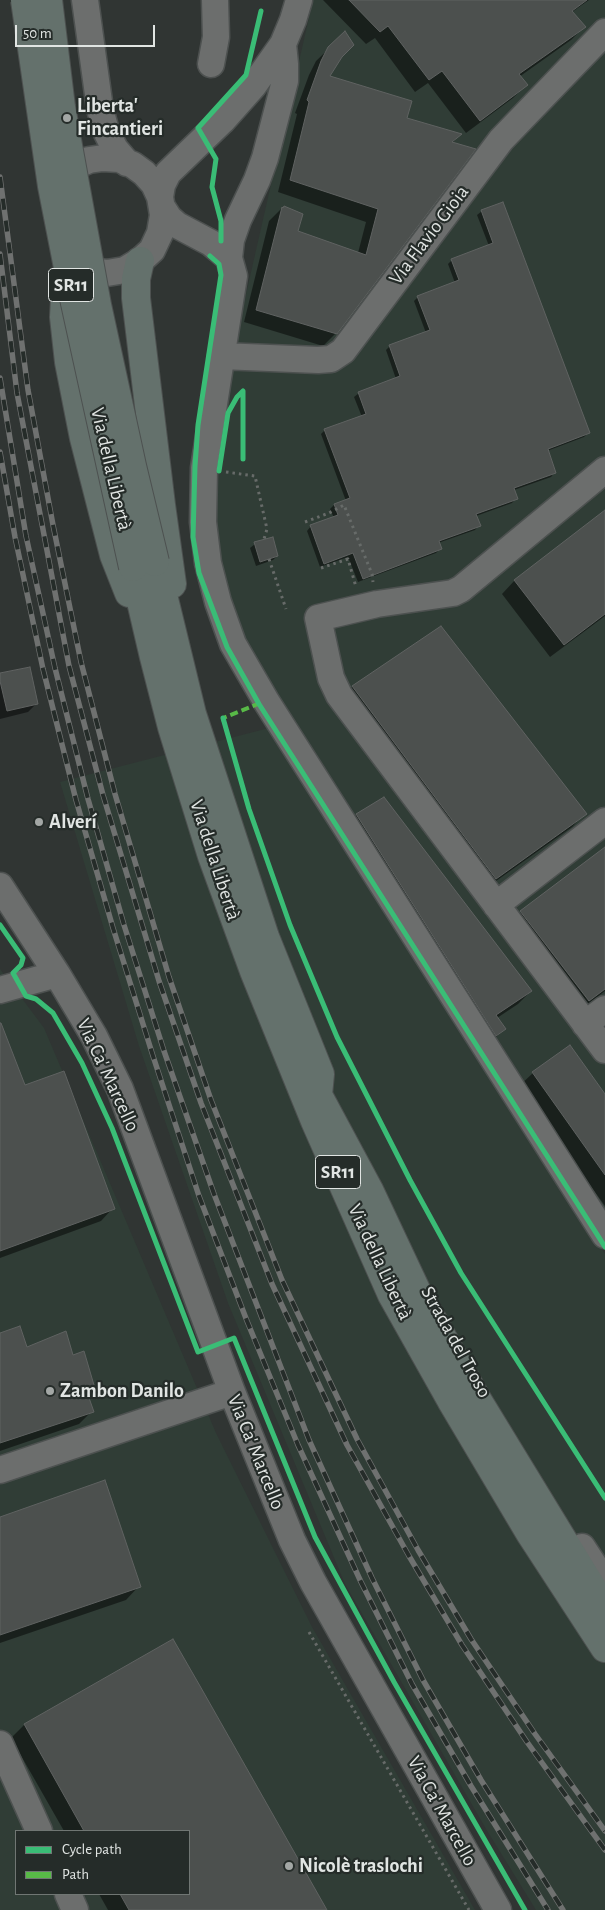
<!DOCTYPE html>
<meta charset="utf-8">
<style>
body{margin:0}
#map{position:relative;width:605px;height:1910px;overflow:hidden;background:#303533;font-family:"Alegreya Sans",sans-serif}
canvas{display:block}
.legend{position:absolute;left:15px;top:1830px;width:175px;height:65px;box-sizing:border-box;background:#252c29;border:1px solid #707673;margin:0;padding:6px 9px;list-style:none;font-size:15px;color:#e1e5e3}
.legend li{display:flex;align-items:center;gap:10px;height:25px}
.legend b{width:25px;border:1px solid #707673}
.scale{position:absolute;left:15px;top:25px;width:140px;height:22px;box-sizing:border-box;border:2px solid #e1e5e3;border-top:0;padding-left:6px;font-size:15px;line-height:18px;white-space:nowrap;color:#e1e5e3;-webkit-text-stroke:4px #252c29;paint-order:stroke}
</style>
<div id="map">
<canvas width="605" height="1910"></canvas>
<ul class="legend">
<li><b style="height:6px;background:#3abd76"></b>Cycle path</li>
<li><b style="height:6px;background:#58b947"></b>Path</li>
</ul>
<div class="scale">50 m</div>
</div>
<script>
const ctx = document.querySelector('canvas').getContext('2d');
ctx.lineJoin = 'round';
function paint(path, color) { ctx.fillStyle = color; ctx.fill(path, 'evenodd'); }
const toPath = rows => new Path2D(rows.map(r => 'M' + r).join(''));
function trace(path, color, width, dash) { ctx.strokeStyle = color; ctx.lineWidth = width; ctx.lineCap = dash ? 'butt' : 'round'; ctx.setLineDash(dash || []); ctx.stroke(path); }
function label(font, color, halo, rows, align = 'center') {
  ctx.font = font + ' "Alegreya Sans",sans-serif'; ctx.lineWidth = 4.5; ctx.setLineDash([]); ctx.textBaseline = 'middle'; ctx.strokeStyle = halo; ctx.fillStyle = color; for (const [text, x, y, turn = 0] of rows) {
    ctx.save(); ctx.translate(x, y); ctx.rotate((+turn || 0) * Math.PI / 180); ctx.textAlign = isNaN(turn) ? turn : align; if (halo) ctx.strokeText(text, 0, 0); ctx.fillText(text, 0, 0); ctx.restore();
  }
}
paint(toPath([
 [313,0,605,0,605,1220,240,641,210,522,231,360],
 [269,728,605,1254,605,1910,536,1910,486,1829,345,1584,228,1303,139,1046,60,782],
 [0,969,44,1028,216,1433,312,1627,475,1910,0,1910],
 [16,1831,189,1831,189,1894,16,1894]
]), '#303d36');
paint(toPath([
 [323,0,589,0,572,12,584,27,571,40,519,77,526,85,513,98,466,133,428,83,415,92,375,38,366,44],
 [345,33,340,58,328,76,405,119,460,135,452,143,336,333,323,346,244,322,269,221,282,208,297,232,358,253,366,222,278,192,297,114,295,113,309,75,316,61],
 [482,211,588,433,584,437,547,451,555,472,551,477,514,490,516,498,512,503,476,516,479,525,475,530,438,543,440,549,436,553,358,582,348,557,320,567,307,531,311,526,334,518,330,509,334,505,346,501,321,434,325,430,362,417,354,397,359,393,396,379,386,350,390,346,426,333,414,301,418,297,455,283,448,264,452,260,489,246,477,215],
 [605,512,605,616,550,657,502,594,515,580],
 [255,544,277,556,273,560,256,566,250,548],
 [441,628,585,813,572,827,482,891,339,700,352,687],
 [0,675,37,703,28,712,0,719],
 [384,799,531,991,518,1004,497,1018,504,1029,491,1042,343,828,356,815],
 [605,848,605,991,576,1013,508,925,521,912],
 [0,1034,24,1087,113,1208,101,1221,0,1258],
 [570,1047,605,1096,605,1206,519,1086,533,1073],
 [0,1334,26,1348,72,1357,95,1391,88,1398,92,1411,79,1424,0,1451],
 [0,1518,139,1586,126,1600,0,1643],
 [172,1640,326,1910,108,1910,99,1894,189,1894,189,1831,64,1831,11,1738,24,1725]
]), '#0007');
const building = toPath([
 [349,0,587,0,572,11,586,27,519,74,528,85,480,121,442,71,429,80,388,26,380,32,349,0],
 [345,31,354,45,342,57,330,76,412,101,407,118,462,134,452,142,476,149,337,334,256,310,282,207,283,208,284,206,303,214,298,231,366,255,378,209,290,180,309,102,307,100,321,61,328,47,345,31],
 [503,202,590,433,548,449,556,473,514,488,518,499,476,514,481,526,439,541,442,549,363,579,353,553,324,564,310,525,338,515,334,504,350,498,324,429,366,414,358,392,400,376,389,345,430,330,417,296,459,280,451,259,493,243,481,210,503,202],
 [605,510,605,614,564,645,514,580,605,510],
 [273,537,278,556,260,562,254,542,273,537],
 [441,626,587,814,496,879,352,686,441,626],
 [30,667,38,704,7,711,0,681,0,673,30,667],
 [384,797,532,991,496,1015,506,1029,496,1036,356,814,384,797],
 [605,847,605,989,589,1001,520,911,605,847],
 [0,1023,1,1023,25,1085,64,1071,115,1209,0,1251,0,1023],
 [570,1045,605,1094,605,1175,532,1072,570,1045],
 [20,1326,27,1347,66,1331,73,1355,84,1351,96,1392,88,1395,94,1412,0,1443,0,1333,20,1326],
 [105,1480,141,1587,0,1635,0,1517,105,1480],
 [173,1639,200,1686,327,1910,129,1910,120,1894,189,1894,189,1831,84,1831,24,1724,173,1639]
]);
paint(building, '#4c504e');
trace(building, '#5f6261', 1);
const minor = toPath([
 [85,0,100,109,106,131,115,149,127,163],
 [283,44,285,64,285,81,265,158,257,180,238,220,231,240,229,258,234,276,204,468,203,522,208,563,218,602,233,644,266,701,605,1235],
 [211,64,216,37,215,0],
 [63,176,75,166,89,160,103,158,119,159,133,165,144,173,154,184,160,197,163,215,160,233,152,250,140,261,125,270,107,273,89,271,71,261],
 [160,197,162,185,168,173,222,121,254,85,283,44,293,20,299,0],
 [162,207,169,218,177,225,211,243,229,258],
 [221,356,318,360,331,359,343,351,501,140,605,32],
 [605,470,461,589,453,593,377,604,318,618,331,678,339,695,605,1050],
 [0,886,57,974,94,1036,120,1089,232,1392,292,1540,313,1582,498,1910],
 [496,905,605,821],
 [0,990,57,974],
 [585,1024,605,1009],
 [0,1470,232,1392],
 [582,1547,605,1582],
 [0,1744,39,1831],
 [68,1894,75,1910]
]);
const highway = toPath([
 [140,261,136,279,136,298,161,505,172,584],
 [66,279,64,317,69,362,84,438,114,555,129,593],
 [155,562,192,714,265,937,320,1074,318,1095,369,1190,417,1292,475,1396,605,1609],
 [133,567,154,657,172,727,212,856,254,971,315,1121,392,1295,451,1400,530,1533,605,1648]
]);
trace(minor, '#4d5150', 29);
trace(highway, '#4d5150', 30);
trace(toPath([
 [226,472,255,476,267,529,264,539],
 [305,522,329,513,344,505,372,574,373,582],
 [269,559,286,609],
 [321,568,348,559,356,587],
 [309,1632,469,1910]
]), '#676b69', 3, [2.5, 4]);
trace(minor, '#6c6e6d', 26);
trace(highway, '#64716c', 28);
const rail = toPath([
 [0,177,28,390,53,525,81,662,115,794,169,977,211,1100,282,1280,357,1439,418,1550,471,1639,535,1734,605,1831],
 [0,254,17,393,69,666,103,795,159,981,201,1103,272,1284,347,1445,409,1556,462,1645,527,1742,605,1850],
 [0,378,26,536,55,668,88,799,124,925,164,1051,214,1194,309,1440,372,1578,423,1680,481,1780,563,1910],
 [0,452,15,537,43,669,76,800,113,928,153,1056,199,1196,247,1321,298,1445,361,1582,412,1684,471,1786,548,1910]
]);
trace(rail, '#6f7170', 5.5);
trace(rail, '#252c29', 4, [11]);
const highwayBridge = toPath([
 [25,0,52,186,75,303,133,567],
 [48,0,61,107,97,305,132,466,155,562]
]);
trace(highwayBridge, '#4d5150', 30, []);
trace(highwayBridge, '#64716c', 28);
trace(toPath([
 [224,722,223,718,263,702]
]), '#58b947', 4, [8, 4]);
trace(toPath([
 [221,241,221,221,212,187,216,159,198,128,246,75,261,11],
 [210,256,219,264,221,275,198,425,195,466,193,537,199,573,227,647,259,704,605,1247],
 [219,471,228,413,237,397,243,391,243,459],
 [223,718,249,809,290,925,337,1037,410,1180,461,1273,605,1498],
 [0,925,23,958,21,965,13,973,26,996,36,999,53,1013,82,1063,112,1128,198,1352,234,1338,315,1537,394,1682,525,1910]
]), '#3abd76', 5);
for (const [x, y, r, color] of [
 [67,118,5,"#a3a7a5"],
 [39,822,5,"#a3a7a5"],
 [50,1391,5,"#a3a7a5"],
 [289,1866,5,"#a3a7a5"]
]) { const dot = new Path2D(); dot.arc(x, y, r, 0, 2 * Math.PI); ctx.fillStyle = color; ctx.fill(dot); trace(dot, '#252c29', 2); }
for (const [x, y, w] of [
 [71,285,45],
 [338,1172,45]
]) { const box = new Path2D(); box.roundRect(x - w / 2, y - 16.5, w, 33, 4); ctx.fillStyle = '#252c29'; ctx.fill(box); trace(box, '#e1e5e3', 1); }
label('bold 19px', '#e1e5e3', null, [
 ["SR11",71,285],
 ["SR11",338,1172]
]);
label('bold 20px', '#e1e5e3', '#252c29', [
 ["Liberta'",77,106],
 ["Fincantieri",77,129],
 ["Alverí",49,822],
 ["Zambon Danilo",60,1391],
 ["Nicolè traslochi",299,1866]
], 'left');
label('20px', '#e1e5e3', '#252c29', [
 ["Via Flavio Gioia",429,235,-53],
 ["Via della Libertà",111,469,77],
 ["Via della Libertà",215,860,72],
 ["Via Ca' Marcello",108,1075,65],
 ["Via della Libertà",380,1262,65],
 ["Strada del Troso",456,1342,61],
 ["Via Ca' Marcello",256,1452,68],
 ["Via Ca' Marcello",442,1811,61]
]);
</script>
